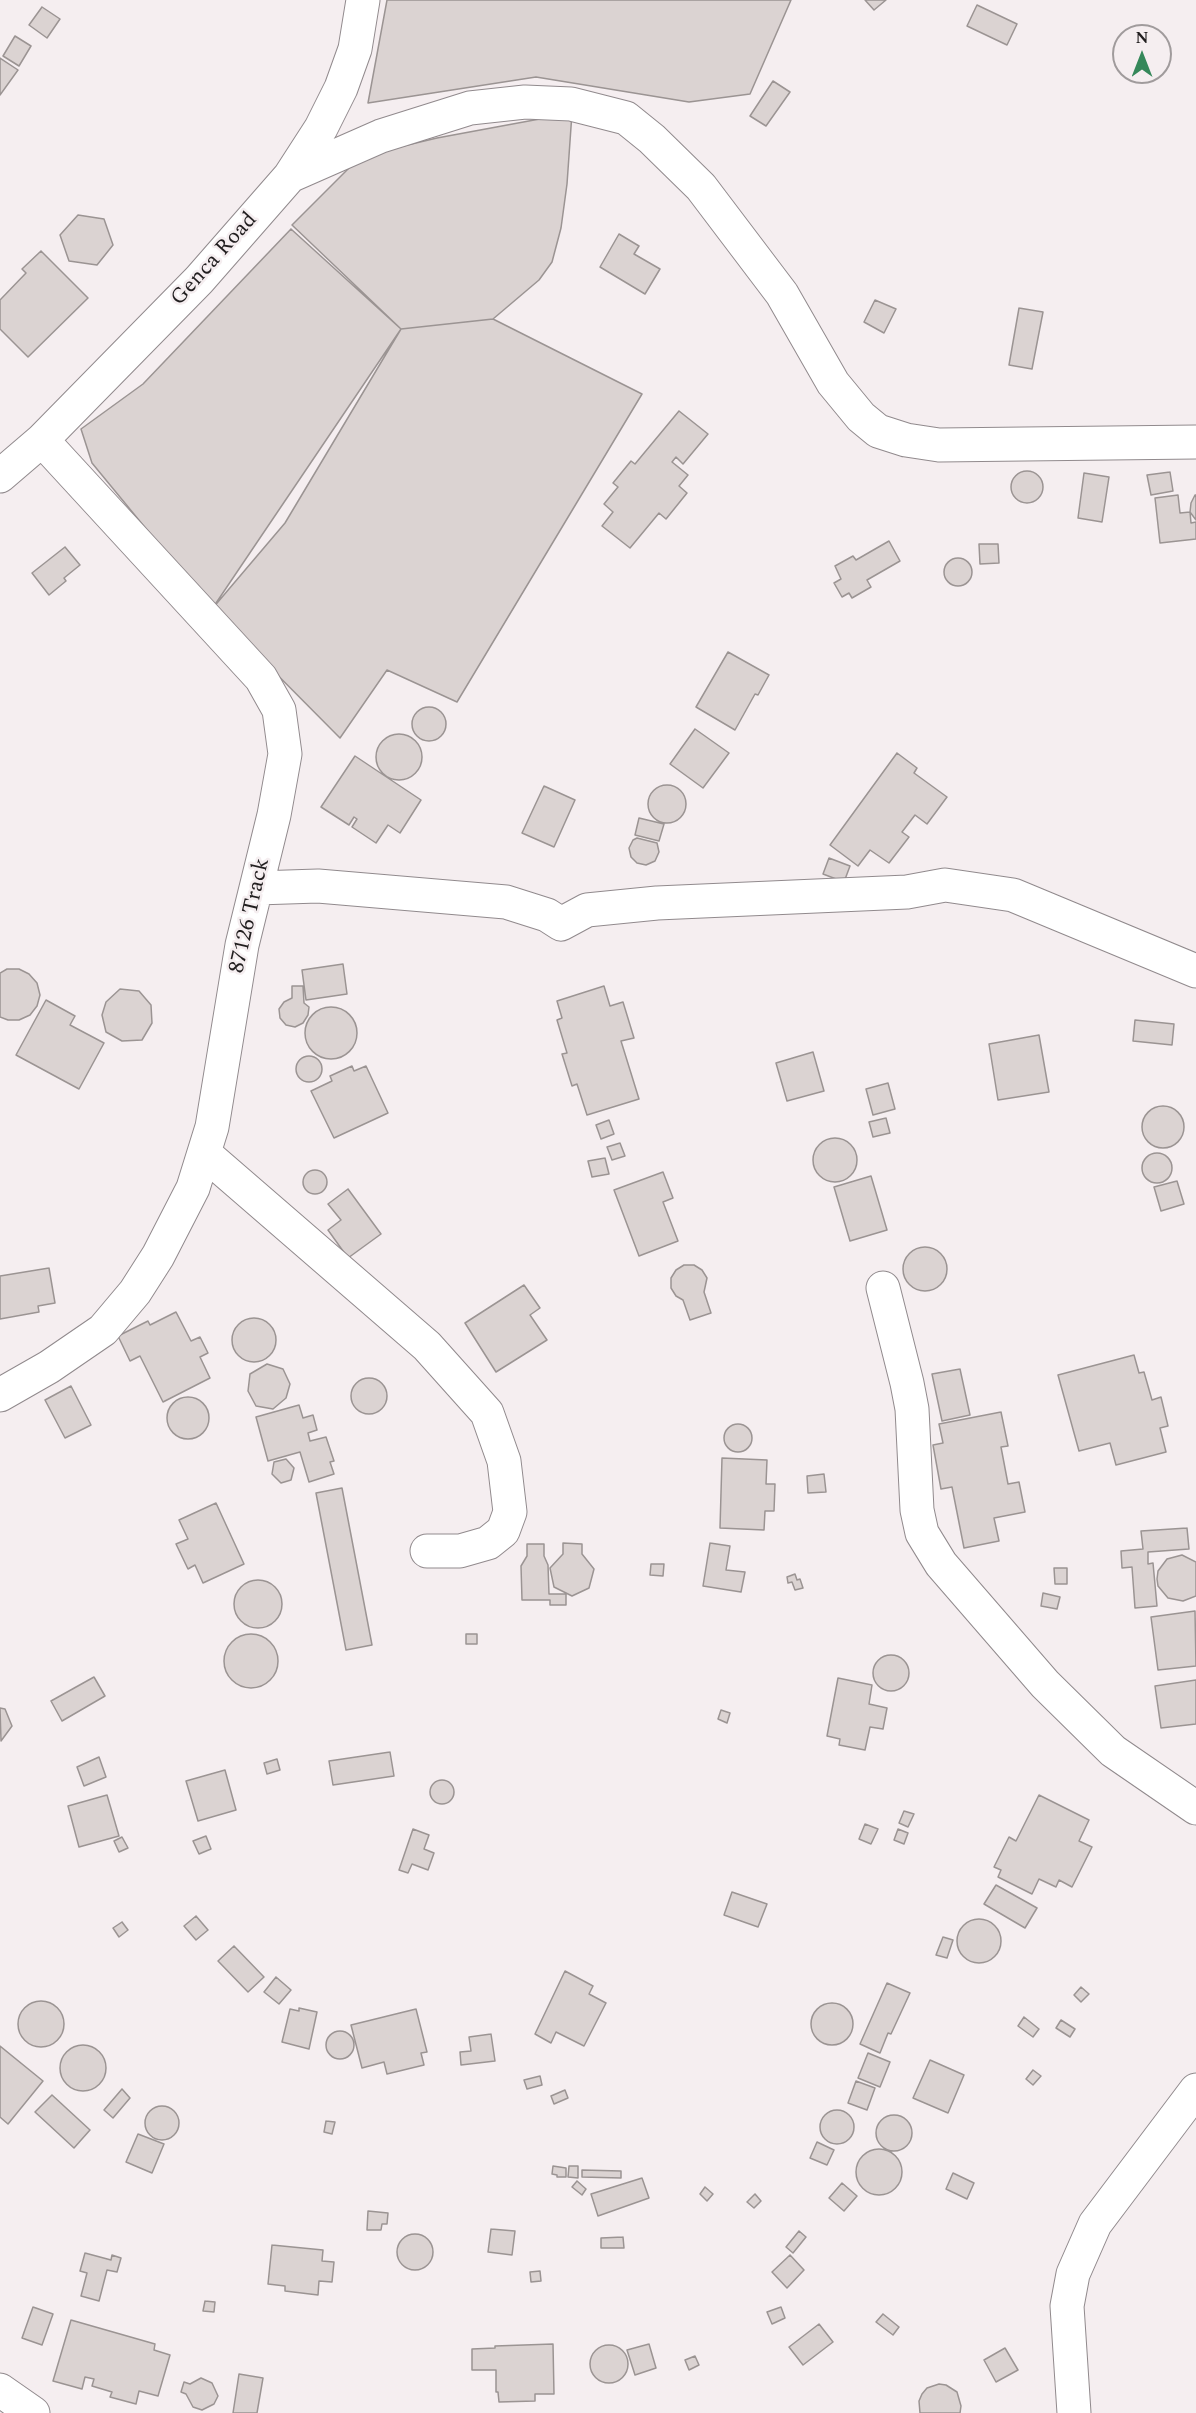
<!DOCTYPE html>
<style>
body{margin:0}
#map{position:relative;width:1196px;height:2413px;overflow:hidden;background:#f5eef0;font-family:Spectral,serif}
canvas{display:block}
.north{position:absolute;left:1112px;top:24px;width:60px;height:60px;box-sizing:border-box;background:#f5eef0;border:2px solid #a09b9c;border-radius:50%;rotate:0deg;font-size:16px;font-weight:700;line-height:24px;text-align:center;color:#211e1f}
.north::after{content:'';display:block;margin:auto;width:21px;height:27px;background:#35885a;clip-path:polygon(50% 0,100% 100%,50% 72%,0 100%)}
</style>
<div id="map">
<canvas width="1196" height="2413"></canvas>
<div class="north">N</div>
</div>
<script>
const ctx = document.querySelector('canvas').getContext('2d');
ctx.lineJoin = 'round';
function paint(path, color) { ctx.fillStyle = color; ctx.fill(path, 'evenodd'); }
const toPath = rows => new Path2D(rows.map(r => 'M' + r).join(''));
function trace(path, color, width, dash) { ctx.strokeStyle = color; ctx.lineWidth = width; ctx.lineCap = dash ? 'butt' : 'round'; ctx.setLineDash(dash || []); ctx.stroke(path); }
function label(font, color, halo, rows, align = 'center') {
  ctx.font = font + ' Spectral,serif'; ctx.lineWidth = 5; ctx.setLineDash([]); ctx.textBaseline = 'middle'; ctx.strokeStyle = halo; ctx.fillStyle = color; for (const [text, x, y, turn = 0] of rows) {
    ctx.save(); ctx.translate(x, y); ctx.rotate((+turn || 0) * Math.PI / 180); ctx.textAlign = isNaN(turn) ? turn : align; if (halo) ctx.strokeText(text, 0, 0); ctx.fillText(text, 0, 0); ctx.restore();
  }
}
const building = toPath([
 [387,0,791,0,750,94,689,102,536,77,368,103,387,0],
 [865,0,886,0,874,10,865,0],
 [977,5,1017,24,1007,45,967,26,977,5],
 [42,7,60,19,47,38,29,25,42,7],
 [15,36,31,46,19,66,3,56,15,36],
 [0,58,18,70,0,95,0,58],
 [773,81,790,92,766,126,750,116,773,81],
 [572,113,567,184,561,228,552,262,539,280,493,319,401,329,292,225,361,156,437,138,572,113],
 [78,215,104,219,113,245,97,265,69,261,60,235,78,215],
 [291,229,401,329,285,523,212,609,92,463,81,429,143,384,291,229],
 [619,234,639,246,634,254,660,269,645,294,600,267,619,234],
 [41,251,88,298,28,357,0,329,0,300,26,273,22,269,41,251],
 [875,300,896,309,884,333,864,322,875,300],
 [1019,308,1043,312,1032,369,1009,365,1019,308],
 [493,319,642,394,457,702,387,670,340,738,212,609,401,329,493,319],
 [679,411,708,434,683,464,676,457,672,462,688,475,679,486,687,493,666,519,659,513,630,548,602,526,613,512,604,504,618,487,613,483,631,461,635,464,679,411],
 '1011 487a16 16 0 1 1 32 0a16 16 0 1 1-32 0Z',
 [1170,472,1173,491,1151,495,1147,475,1170,472],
 [1084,473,1109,477,1102,522,1078,518,1084,473],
 [1178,495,1180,513,1190,512,1191,523,1196,522,1196,539,1160,543,1155,498,1178,495],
 [1195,495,1196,495,1196,520,1190,512,1191,503,1195,495],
 [889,541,900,561,867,580,871,587,852,598,849,593,842,597,834,583,841,579,835,566,853,556,856,560,889,541],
 [979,544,998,544,999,563,980,564,979,544],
 [65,547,80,565,64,578,66,581,49,595,32,573,65,547],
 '944 572a14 14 0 1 1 28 0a14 14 0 1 1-28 0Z',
 [728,652,769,675,758,695,755,694,735,730,696,707,728,652],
 '412 724a17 17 0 1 1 34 0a17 17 0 1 1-34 0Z',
 [695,729,729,753,703,788,670,764,695,729],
 '376 757a23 23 0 1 1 46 0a23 23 0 1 1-46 0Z',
 [897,753,917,768,914,773,947,797,927,824,915,815,902,832,909,837,889,863,870,850,858,866,830,845,897,753],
 [355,756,421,800,400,833,388,825,376,843,352,827,357,819,354,817,349,825,321,807,355,756],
 '648 804a19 19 0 1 1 38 0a19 19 0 1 1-38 0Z',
 [544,786,575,800,554,847,522,833,544,786],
 [639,818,664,824,659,841,635,835,639,818],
 [637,838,657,843,659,852,655,861,646,865,637,863,631,857,629,848,633,840,637,838],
 [829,858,850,866,844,882,823,874,829,858],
 [343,964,347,994,306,1000,302,970,343,964],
 [7,969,19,969,29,974,37,983,40,995,37,1006,30,1015,19,1020,8,1020,0,1017,0,973,7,969],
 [292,986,303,986,304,1003,309,1007,308,1015,303,1023,295,1027,286,1025,280,1018,279,1009,284,1002,292,998,292,986],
 [604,986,610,1006,623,1002,634,1038,621,1041,639,1099,587,1115,577,1084,572,1086,562,1054,567,1053,557,1020,562,1018,557,1001,604,986],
 [120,989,139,991,151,1005,152,1023,142,1040,122,1041,106,1032,102,1015,106,1002,120,989],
 [46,1000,75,1016,70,1025,104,1043,79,1089,16,1055,46,1000],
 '305 1033a26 26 0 1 1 52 0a26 26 0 1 1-52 0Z',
 [1135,1020,1174,1024,1172,1045,1133,1041,1135,1020],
 [1039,1035,1049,1092,998,1100,989,1044,1039,1035],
 [813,1052,824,1091,787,1101,776,1063,813,1052],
 '296 1069a13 13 0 1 1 26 0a13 13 0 1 1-26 0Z',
 [352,1066,354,1071,366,1066,388,1113,334,1138,311,1091,332,1081,330,1076,352,1066],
 [888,1083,895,1109,873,1115,866,1089,888,1083],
 '1142 1127a21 21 0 1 1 42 0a21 21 0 1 1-42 0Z',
 [886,1118,890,1133,873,1137,869,1122,886,1118],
 [609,1120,614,1134,601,1139,596,1125,609,1120],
 '813 1160a22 22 0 1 1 44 0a22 22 0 1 1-44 0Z',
 [620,1143,625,1156,612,1160,607,1147,620,1143],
 '1142 1168a15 15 0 1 1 30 0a15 15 0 1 1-30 0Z',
 [605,1158,609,1174,592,1177,588,1161,605,1158],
 '303 1182a12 12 0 1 1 24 0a12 12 0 1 1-24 0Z',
 [663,1172,673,1198,663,1202,678,1241,639,1256,614,1190,663,1172],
 [871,1176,887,1230,850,1241,834,1187,871,1176],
 [1177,1181,1184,1204,1161,1211,1154,1187,1177,1181],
 [348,1189,381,1234,348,1258,328,1230,341,1220,328,1204,348,1189],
 '903 1269a22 22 0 1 1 44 0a22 22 0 1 1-44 0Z',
 [684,1265,694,1265,702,1270,707,1278,704,1292,711,1313,690,1320,683,1300,676,1296,671,1288,671,1278,676,1270,684,1265],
 [49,1268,55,1303,38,1306,39,1312,0,1319,0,1276,49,1268],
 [524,1285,540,1308,530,1315,547,1340,496,1372,465,1323,524,1285],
 [176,1312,191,1341,200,1337,208,1353,200,1357,210,1378,163,1402,140,1356,130,1361,118,1336,148,1321,150,1325,176,1312],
 '232 1340a22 22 0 1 1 44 0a22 22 0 1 1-44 0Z',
 [1134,1355,1139,1373,1144,1372,1152,1400,1161,1397,1168,1426,1160,1428,1166,1452,1116,1465,1110,1443,1079,1451,1058,1375,1134,1355],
 [267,1364,283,1369,290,1384,286,1398,273,1409,256,1406,248,1391,250,1374,267,1364],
 [960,1369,970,1415,942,1421,932,1374,960,1369],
 '351 1396a18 18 0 1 1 36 0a18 18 0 1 1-36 0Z',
 [71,1386,91,1425,65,1438,45,1400,71,1386],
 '167 1418a21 21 0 1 1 42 0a21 21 0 1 1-42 0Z',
 [299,1405,303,1418,313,1415,317,1430,308,1433,310,1441,326,1437,334,1461,330,1462,334,1474,309,1482,300,1452,268,1461,256,1417,299,1405],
 [1001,1412,1008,1446,1001,1447,1008,1484,1019,1482,1025,1512,994,1518,999,1541,964,1548,952,1487,941,1489,933,1445,943,1443,939,1424,1001,1412],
 '724 1438a14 14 0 1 1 28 0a14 14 0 1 1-28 0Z',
 [722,1458,767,1460,766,1484,775,1484,774,1511,765,1511,764,1530,720,1528,722,1458],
 [286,1459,294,1468,291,1480,281,1483,272,1474,274,1462,286,1459],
 [824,1474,826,1492,808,1493,807,1476,824,1474],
 [342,1488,372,1645,346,1650,316,1493,342,1488],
 [216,1503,244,1564,203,1583,195,1565,188,1569,176,1544,188,1539,179,1520,216,1503],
 [1187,1528,1189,1549,1148,1552,1148,1564,1153,1563,1157,1606,1135,1608,1132,1567,1122,1568,1121,1551,1143,1549,1141,1531,1187,1528],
 [563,1543,582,1544,582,1554,594,1569,589,1588,572,1596,554,1587,550,1568,563,1554,563,1543],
 [710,1543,730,1546,726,1570,745,1572,741,1592,703,1586,710,1543],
 [527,1544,544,1544,544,1556,548,1565,549,1594,566,1594,566,1605,550,1605,550,1600,522,1600,521,1566,527,1556,527,1544],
 [1182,1555,1196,1562,1196,1596,1183,1601,1168,1598,1158,1586,1157,1579,1158,1571,1167,1559,1182,1555],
 [651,1564,664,1564,663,1576,650,1575,651,1564],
 [1054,1568,1067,1568,1067,1584,1055,1584,1054,1568],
 [795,1574,797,1580,800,1579,803,1588,795,1590,792,1582,788,1583,787,1577,795,1574],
 '234 1604a24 24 0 1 1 48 0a24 24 0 1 1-48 0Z',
 [1043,1593,1060,1597,1057,1609,1041,1606,1043,1593],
 [1195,1611,1196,1666,1158,1670,1151,1617,1195,1611],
 [466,1634,477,1634,477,1644,466,1644,466,1634],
 '224 1661a27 27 0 1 1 54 0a27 27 0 1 1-54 0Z',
 '873 1673a18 18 0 1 1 36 0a18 18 0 1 1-36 0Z',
 [94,1677,105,1696,62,1721,51,1701,94,1677],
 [838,1678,872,1685,869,1704,887,1708,883,1729,870,1727,865,1750,839,1745,840,1739,827,1736,838,1678],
 [1196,1680,1196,1724,1161,1728,1155,1686,1196,1680],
 [0,1708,5,1709,12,1726,1,1741,0,1708],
 [721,1710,730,1713,727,1723,718,1719,721,1710],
 [390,1752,394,1776,333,1785,329,1761,390,1752],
 [99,1757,106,1777,84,1786,77,1767,99,1757],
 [277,1759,280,1770,267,1774,264,1763,277,1759],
 [225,1770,236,1810,198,1821,186,1781,225,1770],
 '430 1792a12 12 0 1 1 24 0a12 12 0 1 1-24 0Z',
 [107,1795,119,1836,79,1847,68,1806,107,1795],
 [1039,1795,1089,1820,1079,1841,1092,1847,1072,1887,1059,1880,1056,1887,1039,1879,1032,1894,998,1877,1001,1870,994,1867,1009,1837,1016,1841,1039,1795],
 [904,1811,914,1814,908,1827,899,1823,904,1811],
 [865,1824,878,1829,871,1844,859,1839,865,1824],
 [413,1829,429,1835,424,1849,434,1853,428,1870,412,1864,408,1873,399,1870,413,1829],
 [898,1829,908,1833,904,1844,894,1840,898,1829],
 [206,1836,211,1849,199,1854,193,1841,206,1836],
 [122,1837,128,1848,119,1852,114,1841,122,1837],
 [996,1885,1037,1908,1025,1928,984,1904,996,1885],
 [732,1892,767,1904,758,1927,724,1915,732,1892],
 [196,1916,208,1930,196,1940,184,1926,196,1916],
 '957 1941a22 22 0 1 1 44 0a22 22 0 1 1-44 0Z',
 [122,1922,128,1930,119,1937,113,1928,122,1922],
 [943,1937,953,1940,947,1958,936,1955,943,1937],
 [234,1946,264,1977,248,1992,218,1961,234,1946],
 [565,1971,593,1986,589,1994,606,2003,584,2046,556,2032,551,2043,535,2034,565,1971],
 [276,1977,291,1990,279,2004,264,1992,276,1977],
 [887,1983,910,1993,891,2034,888,2033,880,2053,860,2044,887,1983],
 [1081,1987,1089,1994,1081,2002,1074,1995,1081,1987],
 '18 2024a23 23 0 1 1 46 0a23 23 0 1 1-46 0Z',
 '811 2024a21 21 0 1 1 42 0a21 21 0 1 1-42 0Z',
 [299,2008,317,2012,309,2049,282,2042,290,2009,299,2011,299,2008],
 [416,2009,427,2052,421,2053,424,2065,387,2074,384,2062,362,2068,351,2025,416,2009],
 [1024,2017,1039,2029,1033,2037,1018,2026,1024,2017],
 [1061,2020,1075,2029,1070,2037,1056,2028,1061,2020],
 '326 2045a14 14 0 1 1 28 0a14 14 0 1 1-28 0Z',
 [491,2034,495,2061,461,2065,460,2052,471,2051,469,2037,491,2034],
 '60 2068a23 23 0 1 1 46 0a23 23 0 1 1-46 0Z',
 [0,2046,43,2081,8,2124,0,2117,0,2046],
 [868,2053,890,2062,880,2087,858,2078,868,2053],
 [930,2060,964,2075,948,2113,913,2098,930,2060],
 [1033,2070,1041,2076,1033,2085,1026,2079,1033,2070],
 [540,2076,542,2085,527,2089,524,2080,540,2076],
 [856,2081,875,2088,867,2110,848,2103,856,2081],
 [122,2089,130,2098,113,2118,104,2110,122,2089],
 [565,2090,568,2098,554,2104,551,2096,565,2090],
 [52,2095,90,2130,74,2148,35,2112,52,2095],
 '145 2123a17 17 0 1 1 34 0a17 17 0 1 1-34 0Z',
 '820 2127a17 17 0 1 1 34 0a17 17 0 1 1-34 0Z',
 '876 2133a18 18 0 1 1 36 0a18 18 0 1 1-36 0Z',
 [326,2121,335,2122,332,2134,324,2132,326,2121],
 [138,2134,164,2144,152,2173,126,2162,138,2134],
 [817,2142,834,2150,827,2165,810,2158,817,2142],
 '856 2172a23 23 0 1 1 46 0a23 23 0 1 1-46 0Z',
 [553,2166,566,2168,566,2177,557,2177,557,2175,552,2174,553,2166],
 [569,2166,578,2166,578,2178,568,2177,569,2166],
 [582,2170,621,2171,621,2178,582,2177,582,2170],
 [953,2173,974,2183,967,2199,946,2189,953,2173],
 [642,2178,649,2198,598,2216,591,2194,642,2178],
 [577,2181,586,2189,582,2195,572,2187,577,2181],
 [842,2183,857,2196,844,2211,829,2198,842,2183],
 [705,2187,713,2194,707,2201,700,2194,705,2187],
 [755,2194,761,2201,754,2208,747,2202,755,2194],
 [368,2211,388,2213,387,2224,382,2224,381,2230,367,2230,368,2211],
 [491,2229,515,2231,512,2255,488,2252,491,2229],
 [799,2231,806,2237,793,2253,786,2247,799,2231],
 '397 2252a18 18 0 1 1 36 0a18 18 0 1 1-36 0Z',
 [623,2237,624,2248,601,2248,601,2238,623,2237],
 [272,2245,323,2250,322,2261,334,2262,332,2282,319,2281,318,2295,285,2291,285,2286,268,2284,272,2245],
 [85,2253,111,2260,112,2255,121,2258,117,2272,107,2270,99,2301,81,2296,87,2273,80,2271,85,2253],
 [790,2255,804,2270,787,2288,772,2272,790,2255],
 [540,2271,541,2281,531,2282,530,2272,540,2271],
 [205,2301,215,2302,214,2312,203,2311,205,2301],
 [33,2307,53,2314,42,2345,22,2338,33,2307],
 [781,2307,785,2318,772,2324,767,2312,781,2307],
 [883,2314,899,2327,893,2335,876,2322,883,2314],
 [71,2320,155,2344,154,2350,170,2355,158,2396,139,2391,136,2404,110,2397,112,2392,92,2386,94,2379,85,2377,82,2389,53,2381,71,2320],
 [819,2324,833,2342,803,2365,789,2347,819,2324],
 [553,2344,554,2394,535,2394,535,2401,499,2402,498,2392,496,2392,496,2370,472,2370,472,2349,495,2348,495,2346,553,2344],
 [649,2344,656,2368,635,2375,627,2350,649,2344],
 '590 2364a19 19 0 1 1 38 0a19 19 0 1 1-38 0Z',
 [1005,2348,1018,2370,996,2382,984,2360,1005,2348],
 [695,2356,699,2365,689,2370,685,2360,695,2356],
 [239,2374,263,2378,257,2413,233,2413,239,2374],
 [201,2378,212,2383,218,2396,214,2404,202,2410,193,2407,186,2394,181,2392,184,2382,190,2384,201,2378],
 [939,2384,946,2385,957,2392,961,2406,960,2413,920,2413,919,2401,922,2394,927,2388,939,2384]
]);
paint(building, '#dbd3d2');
trace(building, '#9b9493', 1.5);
const minor = toPath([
 [290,176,381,136,470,108,525,102,571,104,626,118,652,139,701,187,782,294,833,383,861,417,878,431,906,440,939,445,1196,442],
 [0,476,42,440,199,280,290,176,321,128,341,88,355,49,363,0],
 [257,888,318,886,506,902,547,915,561,924,587,910,657,903,907,892,945,885,1013,895,1196,971],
 [204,1153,427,1346,487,1413,504,1461,510,1512,503,1531,488,1543,460,1551,427,1551],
 [883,1288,907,1383,912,1409,917,1510,922,1533,941,1564,1045,1684,1113,1751,1196,1808],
 [0,1395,49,1367,103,1330,135,1292,158,1256,193,1188,212,1127,242,945,274,815,285,754,279,710,261,678,42,440],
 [0,2390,33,2413],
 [1074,2413,1067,2306,1073,2274,1095,2224,1196,2090]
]);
trace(minor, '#918a8d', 35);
trace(minor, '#fff', 33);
label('22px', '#211e1f', '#f5eef0', [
 ["Genca Road",215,260,-48],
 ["87126 Track",251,916,-77]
]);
</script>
